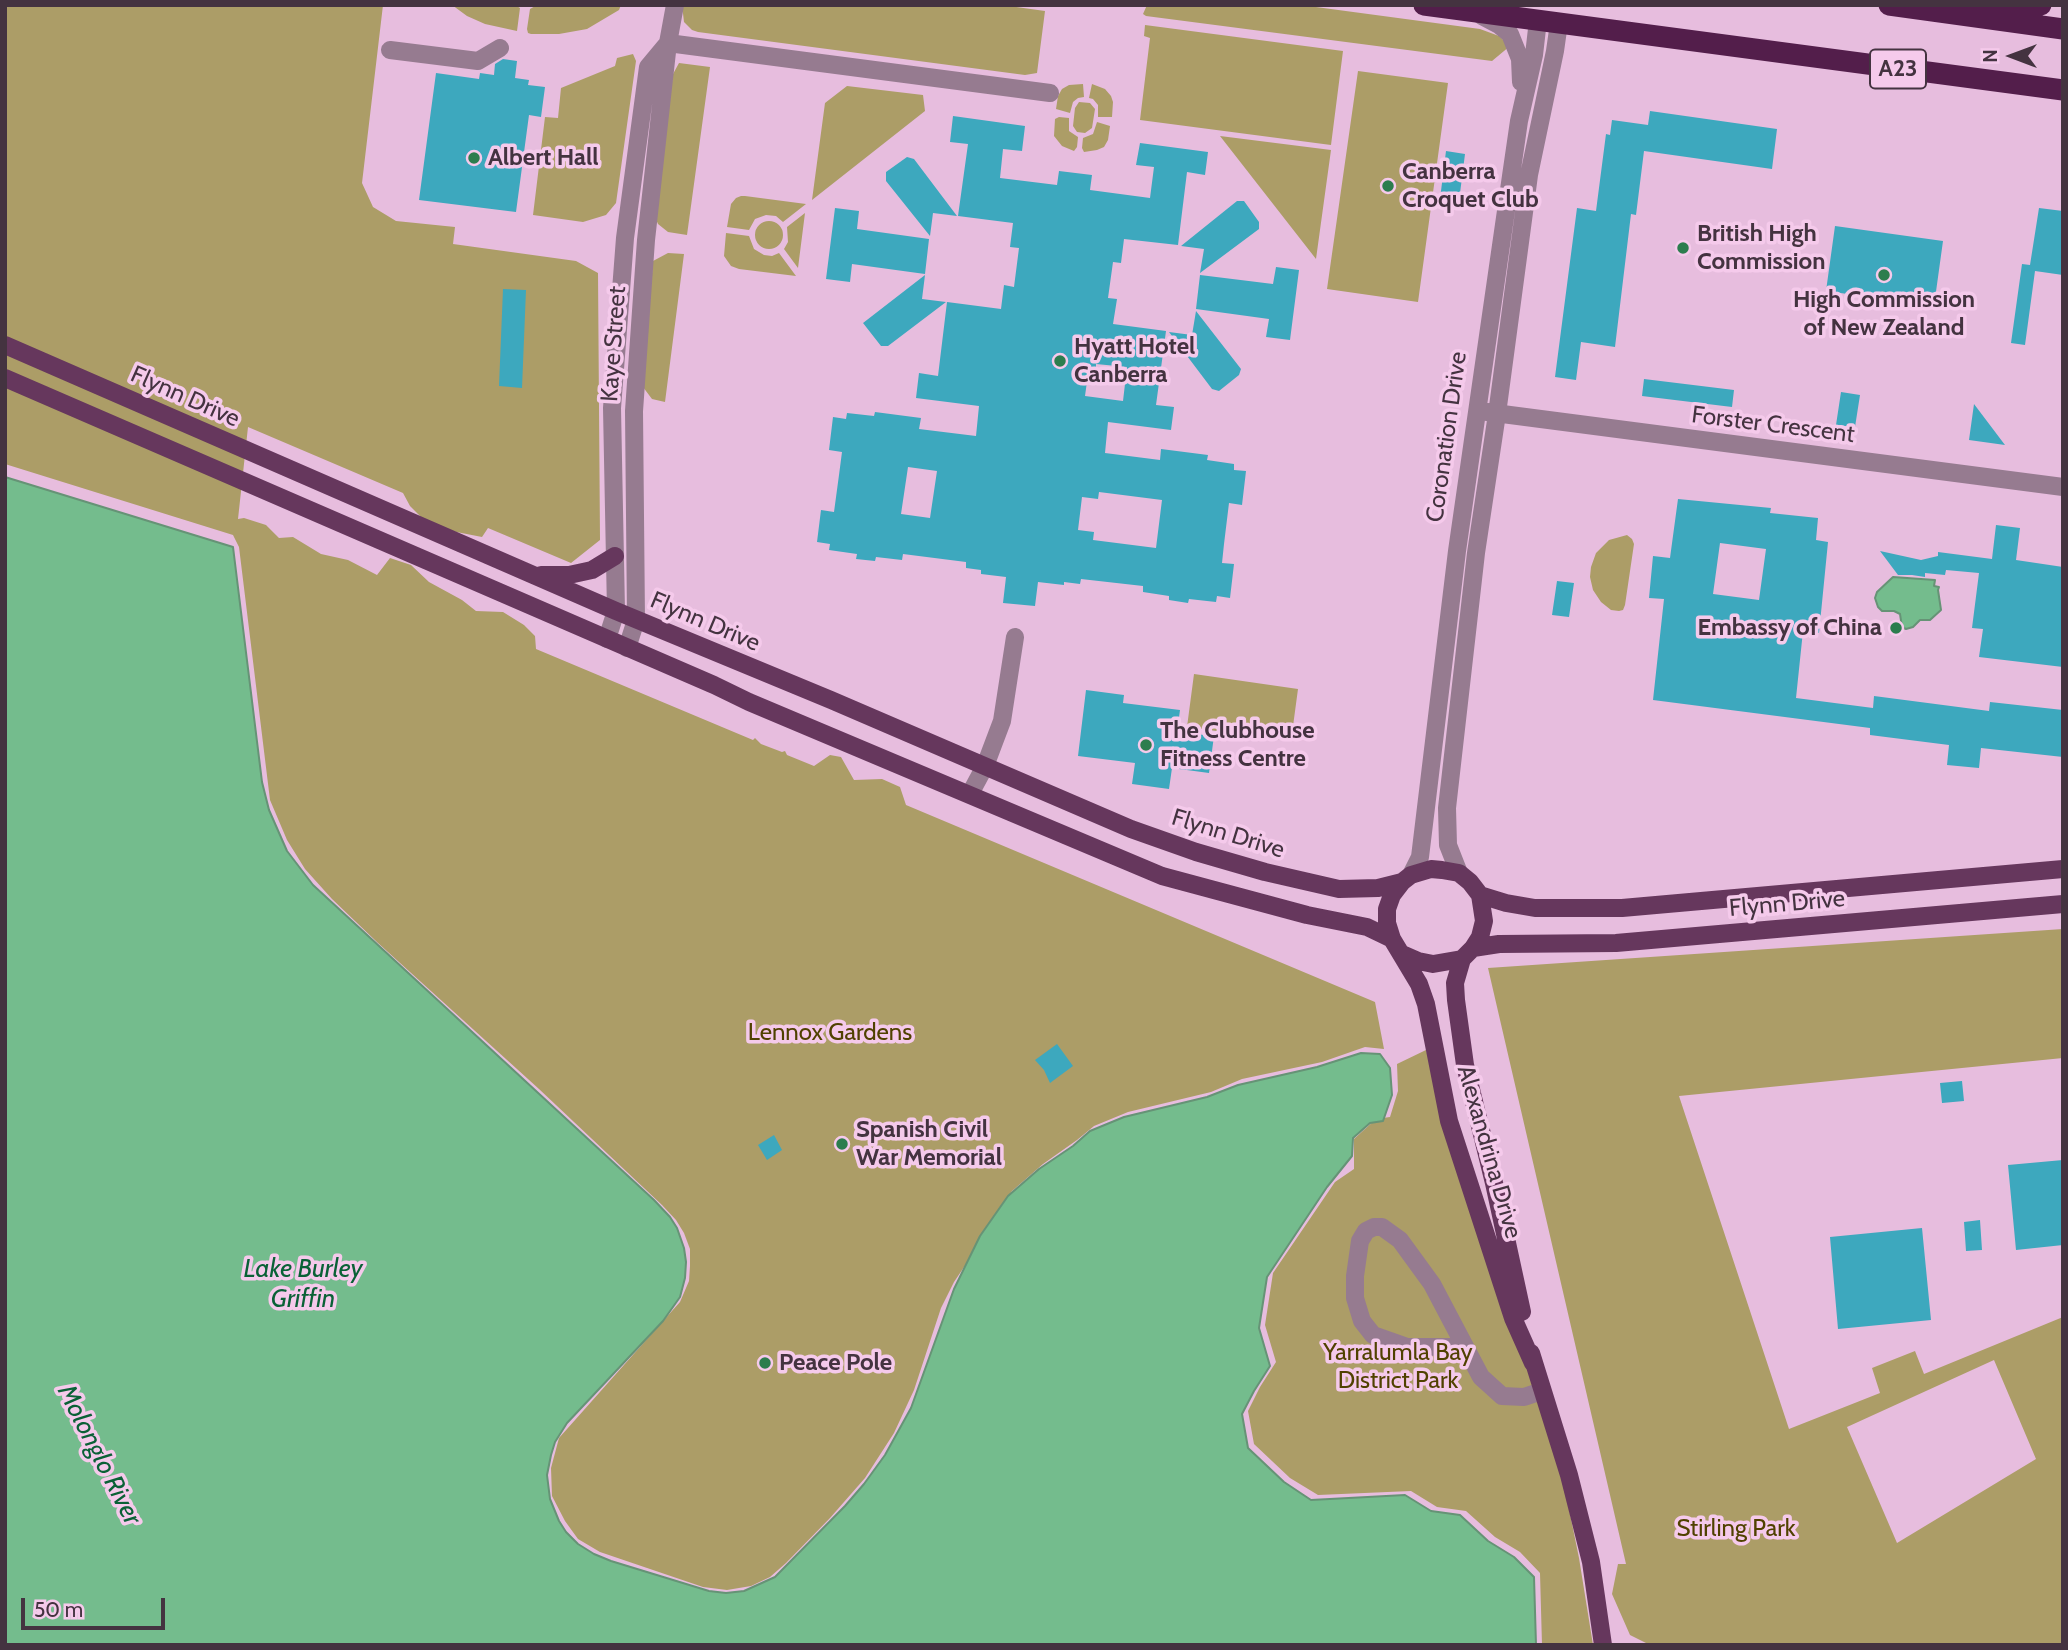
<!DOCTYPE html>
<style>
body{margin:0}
#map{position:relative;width:2068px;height:1650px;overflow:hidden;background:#e7bdde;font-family:Cabin,sans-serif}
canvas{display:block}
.frame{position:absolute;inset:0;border:7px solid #443340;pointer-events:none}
.north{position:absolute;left:1977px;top:21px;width:70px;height:70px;-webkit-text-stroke:5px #f5caeb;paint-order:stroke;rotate:270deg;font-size:19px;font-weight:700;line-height:28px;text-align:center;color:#443340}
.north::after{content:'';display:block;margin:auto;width:24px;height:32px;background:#443340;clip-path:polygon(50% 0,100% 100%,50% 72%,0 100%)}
.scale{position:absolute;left:21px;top:1598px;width:144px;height:32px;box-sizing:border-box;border:4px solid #443340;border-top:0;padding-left:9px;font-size:21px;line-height:24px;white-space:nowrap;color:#443340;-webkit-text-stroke:5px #f5caeb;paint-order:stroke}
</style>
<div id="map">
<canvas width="2068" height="1650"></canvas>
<div class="frame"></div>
<div class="north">N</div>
<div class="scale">50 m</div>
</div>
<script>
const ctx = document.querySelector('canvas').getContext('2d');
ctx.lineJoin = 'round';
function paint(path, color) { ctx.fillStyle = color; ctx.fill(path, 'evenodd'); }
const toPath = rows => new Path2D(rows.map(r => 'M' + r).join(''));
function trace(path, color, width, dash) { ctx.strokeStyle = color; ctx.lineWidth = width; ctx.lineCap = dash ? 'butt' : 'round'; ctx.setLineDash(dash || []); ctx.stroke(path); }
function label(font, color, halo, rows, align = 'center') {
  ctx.font = font + ' Cabin,sans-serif'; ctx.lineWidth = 7; ctx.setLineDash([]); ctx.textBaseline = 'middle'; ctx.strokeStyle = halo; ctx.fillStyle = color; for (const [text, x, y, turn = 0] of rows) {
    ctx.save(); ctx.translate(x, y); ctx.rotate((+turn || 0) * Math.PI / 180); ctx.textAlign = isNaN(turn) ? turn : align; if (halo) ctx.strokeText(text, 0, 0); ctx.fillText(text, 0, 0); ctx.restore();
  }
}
paint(toPath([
 [5,5,383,5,362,183,373,207,396,221,455,227,453,244,576,261,598,273,600,540,571,563,488,528,482,537,431,527,410,506,403,493,248,427,238,519,244,518,266,525,279,538,293,537,321,554,348,560,377,575,390,558,411,565,429,582,462,600,476,611,503,612,524,625,535,636,536,649,753,740,755,738,761,744,782,752,785,751,787,755,814,766,830,755,841,757,854,780,882,779,900,787,906,805,1375,1002,1384,1049,1365,1047,1322,1062,1242,1079,1211,1092,1128,1112,1094,1126,1077,1140,1043,1164,1012,1191,984,1230,966,1264,954,1282,941,1308,914,1390,894,1433,865,1478,830,1518,786,1563,770,1577,751,1586,727,1590,703,1587,600,1552,578,1539,565,1521,552,1496,551,1468,559,1438,680,1302,689,1281,690,1266,690,1249,684,1233,676,1220,662,1205,539,1089,378,943,332,899,305,869,287,840,270,800,239,547,233,535,5,464],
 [452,5,515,5,520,8,517,31,485,24,467,16],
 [537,5,621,5,619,10,587,29,559,34,531,34,528,33,527,29,530,9],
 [682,5,1002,5,1045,11,1037,73,1025,75,698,32,692,30,684,22],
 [1147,5,1301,5,1480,29,1499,36,1510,46,1492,61,1146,16,1143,14],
 [1145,25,1343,51,1331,145,1140,120,1150,38,1144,36],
 [633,54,636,61,616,203,606,215,583,222,533,215,545,117,558,118,561,88,615,66,617,58],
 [679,63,710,67,687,235,668,232,658,224,655,217,673,74],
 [1358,71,1448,83,1418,302,1327,289],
 [1083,84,1084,97,1078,98,1073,102,1070,113,1056,109,1058,96,1062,89,1069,85],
 [1092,84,1105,89,1111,96,1113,102,1112,117,1098,117,1098,105,1093,99,1089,98],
 [847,86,923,95,925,111,812,200,825,103],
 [1079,102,1090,103,1095,109,1092,128,1085,133,1077,132,1073,126,1075,108],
 [1059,117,1069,118,1069,131,1078,137,1077,147,1074,151,1062,146,1054,136,1055,119],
 [1097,122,1110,126,1108,140,1104,147,1097,150,1084,152,1082,148,1083,138,1093,134],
 [1220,136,1331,150,1316,259],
 [741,196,745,196,806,204,783,222,776,216,766,215,755,219,749,230,727,227,731,204,736,198],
 [805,213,798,268,784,249,788,242,787,227],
 '755 235a14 14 0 1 1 28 0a14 14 0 1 1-28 0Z',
 [726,233,749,236,754,249,764,255,772,256,779,253,796,276,739,269,731,266,724,256],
 [668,253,684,254,665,402,652,399,643,387,653,261],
 [1627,535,1632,539,1634,544,1625,605,1623,610,1619,611,1611,610,1601,602,1593,590,1590,577,1591,567,1596,553,1609,540],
 [1194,674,1298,689,1291,741,1187,727],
 [2063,929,2063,1058,1679,1096,1789,1429,1880,1393,1872,1368,1915,1351,1924,1374,2063,1317,2063,1645,1650,1645,1630,1635,1612,1594,1618,1564,1626,1564,1488,968],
 [1994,1360,2036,1459,1897,1543,1847,1427],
 [1426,1050,1561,1470,1579,1558,1593,1645,1542,1645,1540,1573,1520,1552,1495,1537,1466,1511,1437,1507,1411,1491,1318,1495,1290,1478,1254,1444,1248,1411,1260,1387,1276,1362,1265,1325,1273,1273,1335,1182,1354,1169,1354,1139,1376,1119,1390,1117,1398,1091,1397,1064]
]), '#ac9d67');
const water = toPath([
 [5,477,233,547,262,782,269,810,287,851,313,885,654,1200,670,1217,677,1228,684,1248,686,1262,685,1278,680,1297,663,1321,567,1423,555,1442,551,1455,547,1475,550,1499,559,1521,566,1532,578,1544,594,1554,611,1561,709,1591,726,1593,744,1591,775,1577,845,1506,864,1484,885,1455,911,1408,954,1289,980,1236,1008,1196,1039,1169,1073,1146,1090,1131,1124,1117,1207,1097,1238,1085,1317,1067,1361,1053,1380,1054,1390,1068,1392,1095,1383,1121,1370,1123,1353,1138,1352,1156,1327,1187,1267,1277,1259,1328,1270,1366,1254,1391,1242,1414,1248,1448,1284,1482,1311,1500,1405,1495,1431,1511,1460,1515,1488,1541,1514,1557,1534,1577,1536,1645,5,1645,5,477],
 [1893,577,1935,580,1934,586,1939,587,1938,590,1941,610,1930,620,1920,620,1913,627,1906,629,1902,627,1900,614,1894,611,1882,611,1878,607,1875,598,1877,592,1893,577]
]);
paint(water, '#74bc8d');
trace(water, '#669376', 2);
paint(toPath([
 [503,59,517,61,515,78,529,80,528,85,545,87,541,117,529,115,516,212,419,200,436,73,479,79,480,73,494,75,495,64],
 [1650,111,1777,129,1772,169,1644,151,1636,215,1631,214,1615,347,1581,342,1576,380,1555,377,1577,208,1596,211,1606,134,1610,135,1612,120,1648,125],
 [953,116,1025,126,1022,151,1003,149,1000,178,1057,185,1059,171,1092,175,1090,190,1150,198,1154,167,1136,165,1140,143,1208,152,1205,175,1187,172,1178,245,1124,239,1121,263,1113,262,1108,298,1117,299,1113,324,1166,331,1156,405,1174,407,1171,430,1108,422,1105,453,1160,460,1161,449,1208,455,1207,460,1234,464,1234,470,1246,471,1242,505,1229,503,1224,544,1222,563,1234,564,1230,598,1217,596,1216,602,1189,599,1188,603,1169,600,1169,596,1143,592,1143,586,1081,579,1080,584,1064,582,1064,585,1038,582,1035,606,1003,603,1006,577,981,574,981,570,966,568,966,562,903,554,902,560,876,557,875,561,856,559,857,554,829,550,830,544,817,542,821,510,834,512,839,475,842,452,829,450,833,417,846,419,847,413,874,416,875,412,921,418,919,429,976,436,979,406,916,398,919,373,938,376,947,302,1001,309,1004,285,1014,287,1019,248,1010,247,1013,223,958,216,968,144,950,142],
 [1096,364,1127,367,1123,401,1085,396,1089,367,1096,368],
 [908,467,937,471,930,518,901,514],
 [1099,492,1162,500,1156,548,1093,540,1094,532,1078,530,1082,497,1098,499],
 [1446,151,1465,154,1459,201,1440,199],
 [907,157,914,159,957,216,933,213,930,236,886,181,886,172],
 [1237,201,1244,201,1259,222,1259,229,1200,273,1204,249,1181,246],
 [835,208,859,211,857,229,929,239,925,274,852,264,850,282,826,279],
 [2039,208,2063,211,2063,275,2035,271,2025,345,2011,343,2022,264,2030,265],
 [1835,226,1943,241,1934,306,1826,291],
 [1276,267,1299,270,1290,340,1266,337,1269,319,1196,309,1200,275,1273,284],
 [925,275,922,299,946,302,888,346,881,346,863,323],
 [503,289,526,290,522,388,499,386],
 [1196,311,1241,369,1239,375,1219,391,1212,389,1169,332,1192,335],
 [1644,379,1734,390,1732,407,1642,396],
 [1841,392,1860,395,1855,427,1836,425],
 [1974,404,2005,445,1969,440],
 [1678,499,1771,508,1770,513,1818,518,1816,540,1828,542,1819,633,1803,631,1796,698,1873,708,1874,696,1989,711,1990,702,2063,710,2063,757,1981,748,1979,768,1947,765,1949,745,1870,735,1870,728,1653,700,1664,599,1649,598,1653,556,1670,558],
 [1720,543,1766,549,1759,600,1713,594],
 [1996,525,2020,528,2016,560,2063,567,2063,667,1979,657,1983,629,1972,628,1979,573,1946,570,1945,575,1925,573,1925,577,1912,575,1898,575,1880,551,1921,560,1938,556,1938,552,1992,559],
 [1557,581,1574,583,1569,617,1552,615],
 [1086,690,1124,695,1123,703,1180,710,1177,732,1214,736,1209,773,1172,768,1169,789,1132,784,1135,763,1078,756],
 [1057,1044,1073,1066,1050,1083,1044,1070,1035,1060],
 [1962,1081,1964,1101,1942,1103,1940,1083],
 [774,1135,782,1150,767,1160,758,1145],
 [2063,1160,2063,1245,2016,1250,2008,1165],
 [1980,1220,1982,1250,1966,1251,1964,1222],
 [1922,1228,1931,1320,1838,1329,1830,1237]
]), '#3da8be');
trace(toPath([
 [1482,16,1499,25,1510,34,1520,59,1521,82],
 [668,43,1050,93],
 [390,50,478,61,500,48],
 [1487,412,2063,487],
 [607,639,616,611,612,408,625,238,648,67,668,43],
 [627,648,636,620,634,411,646,240,668,43,675,5],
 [970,794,985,766,1002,721,1015,637],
 [1459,873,1448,845,1447,808,1476,553,1497,414,1529,175,1555,51,1559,23],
 [1411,875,1420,857,1457,551,1511,176,1519,121,1534,55,1538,20],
 [1466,1351,1450,1347,1407,1347,1373,1335,1362,1321,1355,1298,1355,1276,1360,1241,1366,1231,1374,1227,1382,1227,1400,1240,1432,1284,1481,1377,1502,1396,1524,1397,1542,1391]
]), '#967b90', 18);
trace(toPath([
 [5,345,616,611,831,700,1131,829,1196,852,1265,872,1339,889,1378,888,1402,882],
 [5,378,714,685,749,702,1162,876,1307,915,1367,927,1392,939],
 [541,575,569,575,592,570,615,556],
 [1480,895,1506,903,1535,908,1622,908,2063,869],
 [1473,948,1499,944,1616,943,2063,904],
 [1402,954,1418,961,1433,964,1462,959,1473,948,1480,937,1484,921,1480,895,1470,882,1459,873,1442,870,1431,869,1411,875,1402,882,1392,895,1387,909,1387,923,1392,939,1419,984,1426,1004,1449,1121,1513,1318,1533,1363],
 [1462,959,1455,983,1456,1000,1465,1065,1494,1183,1522,1312],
 [1531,1353,1569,1475,1591,1562,1603,1645]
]), '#66375d', 18);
trace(toPath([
 [1424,5,2063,90],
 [1889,5,2063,29],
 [1991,11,2041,5]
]), '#531e4b', 21);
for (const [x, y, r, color] of [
 [474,158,7,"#2c7d4e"],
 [1388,186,7,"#2c7d4e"],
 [1683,248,7,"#2c7d4e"],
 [1884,275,7,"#2c7d4e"],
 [1060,361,7,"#2c7d4e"],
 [1896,628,7,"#2c7d4e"],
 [1146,745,7,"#2c7d4e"],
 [842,1144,7,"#2c7d4e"],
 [765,1363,7,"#2c7d4e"]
]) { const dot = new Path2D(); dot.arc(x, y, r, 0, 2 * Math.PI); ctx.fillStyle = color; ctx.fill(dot); trace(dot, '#f5caeb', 2.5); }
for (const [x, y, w] of [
 [1898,69,56]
]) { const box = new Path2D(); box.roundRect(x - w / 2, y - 19.5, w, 39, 5); ctx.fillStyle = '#f5caeb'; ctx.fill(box); trace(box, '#443340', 2); }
label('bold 23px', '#443340', null, [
 ["A23",1898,69]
]);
label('bold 24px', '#443340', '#f5caeb', [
 ["Albert Hall",488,158],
 ["Canberra",1402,172],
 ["Croquet Club",1402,200],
 ["British High",1697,234],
 ["Commission",1697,262],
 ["High Commission",1884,300,"center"],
 ["of New Zealand",1884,328,"center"],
 ["Hyatt Hotel",1074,347],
 ["Canberra",1074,375],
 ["Embassy of China",1882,628,"right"],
 ["The Clubhouse",1160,731],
 ["Fitness Centre",1160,759],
 ["Spanish Civil",856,1130],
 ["War Memorial",856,1158],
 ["Peace Pole",779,1363]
], 'left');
label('24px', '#443340', '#f5caeb', [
 ["Kaye Street",614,344,-86],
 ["Flynn Drive",185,397,24],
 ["Forster Crescent",1773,425,7],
 ["Coronation Drive",1447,437,-82],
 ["Flynn Drive",705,622,23],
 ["Flynn Drive",1228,834,17],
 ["Flynn Drive",1787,904,-5],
 ["Alexandrina Drive",1489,1152,74]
]);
label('24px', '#504100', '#f5caeb', [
 ["Lennox Gardens",830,1033],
 ["Yarralumla Bay",1398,1353],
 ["District Park",1398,1381],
 ["Stirling Park",1736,1529]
]);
label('italic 26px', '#0a6136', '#f5caeb', [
 ["Lake Burley",303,1269],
 ["Griffin",303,1299],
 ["Molonglo River",99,1455,63]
]);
</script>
